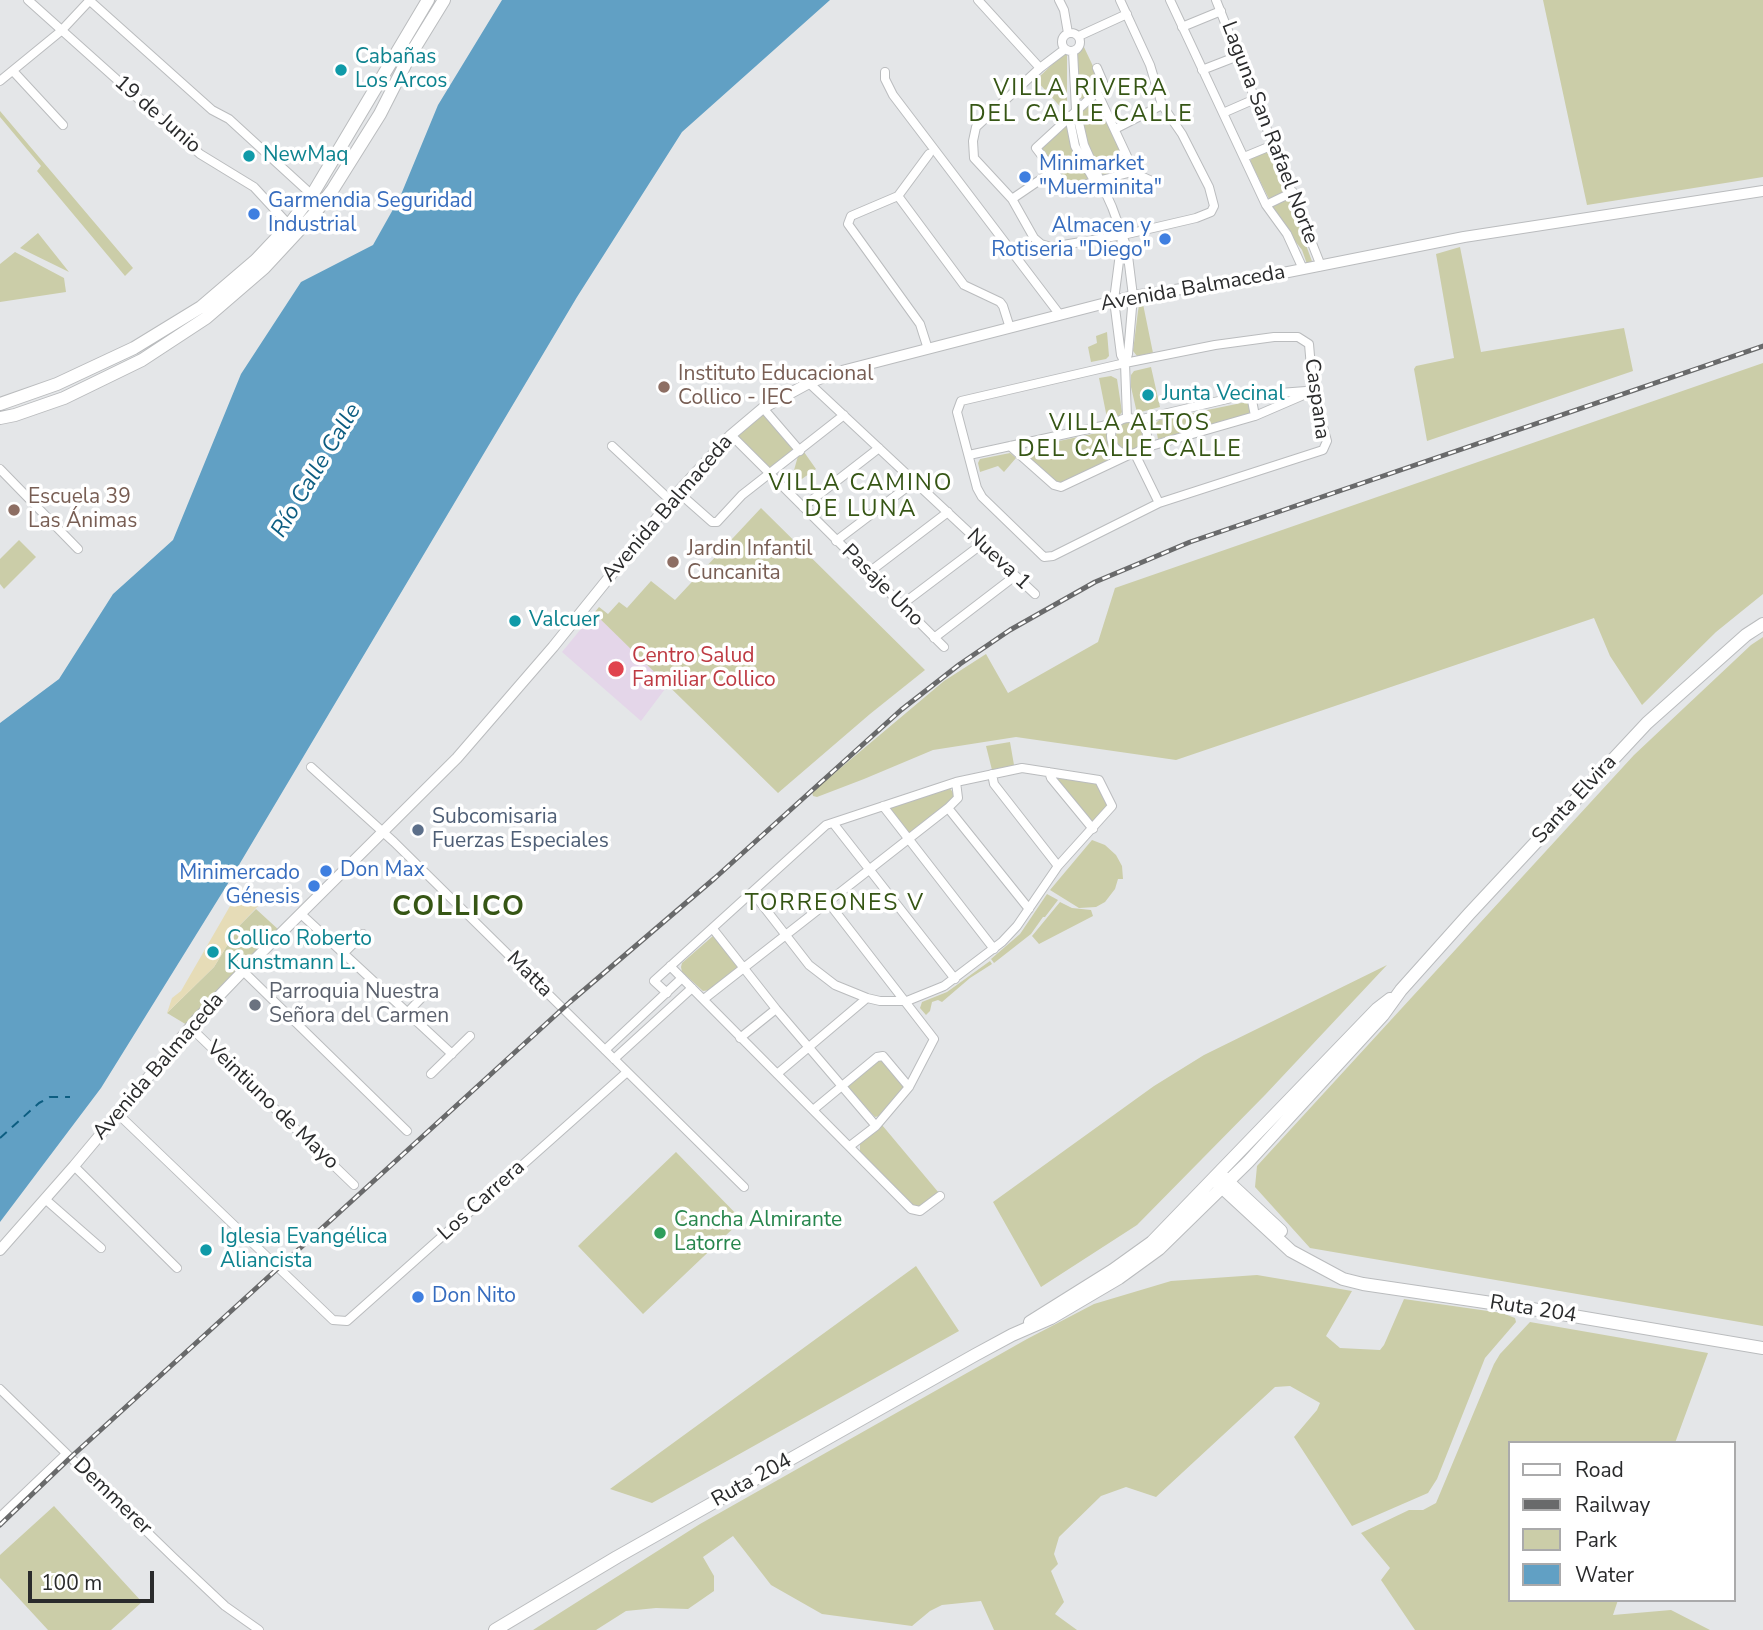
<!DOCTYPE html>
<meta charset="utf-8">
<style>
body{margin:0}
#map{position:relative;width:1763px;height:1630px;overflow:hidden;background:#e4e6e8;font-family:"Nunito Sans",sans-serif}
canvas{display:block}
.legend{position:absolute;left:1508px;top:1441px;width:228px;height:161px;box-sizing:border-box;background:#fff;border:2px solid #aaaaab;margin:0;padding:9px 12px;list-style:none;font-size:21px;color:#2a2b2c}
.legend li{display:flex;align-items:center;gap:14px;height:35px}
.legend b{width:35px;border:2px solid #aaaaab}
.scale{position:absolute;left:28px;top:1571px;width:126px;height:32px;box-sizing:border-box;border:4px solid #2a2b2c;border-top:0;padding-left:9px;font-size:21px;line-height:24px;white-space:nowrap;color:#2a2b2c;-webkit-text-stroke:5px #fff;paint-order:stroke}
</style>
<div id="map">
<canvas width="1763" height="1630"></canvas>
<ul class="legend">
<li><b style="height:9px;background:#fff"></b>Road</li>
<li><b style="height:9px;background:#696a6b"></b>Railway</li>
<li><b style="height:19px;background:#cbcda8"></b>Park</li>
<li><b style="height:19px;background:#61a0c4"></b>Water</li>
</ul>
<div class="scale">100 m</div>
</div>
<script>
const ctx = document.querySelector('canvas').getContext('2d');
ctx.lineJoin = 'round';
function paint(path, color) { ctx.fillStyle = color; ctx.fill(path, 'evenodd'); }
const toPath = rows => new Path2D(rows.map(r => 'M' + r).join(''));
function trace(path, color, width, dash) { ctx.strokeStyle = color; ctx.lineWidth = width; ctx.lineCap = dash ? 'butt' : 'round'; ctx.setLineDash(dash || []); ctx.stroke(path); }
function label(font, color, halo, rows, align = 'center') {
  ctx.font = font + ' "Nunito Sans",sans-serif'; ctx.lineWidth = 7; ctx.setLineDash([]); ctx.textBaseline = 'middle'; ctx.strokeStyle = halo; ctx.fillStyle = color; for (const [text, x, y, turn = 0] of rows) {
    ctx.save(); ctx.translate(x, y); ctx.rotate((+turn || 0) * Math.PI / 180); ctx.textAlign = isNaN(turn) ? turn : align; if (halo) ctx.strokeText(text, 0, 0); ctx.fillText(text, 0, 0); ctx.restore();
  }
}
paint(toPath([
 [594,613,668,685,641,721,562,652]
]), '#e4d6e9');
paint(toPath([
 [1543,0,1763,0,1763,177,1587,205],
 [1083,45,1100,81,1100,85,1083,99,1078,98,1077,53],
 [1063,54,1067,54,1067,114,1036,80],
 [1096,97,1128,166,1128,171,1103,177,1090,152,1079,112],
 [0,111,133,268,125,276,37,171,41,166,0,117],
 [1068,122,1090,178,1069,184,1041,147],
 [1267,151,1272,153,1313,264,1307,264,1302,250,1281,223,1250,161,1252,158],
 [38,233,69,272,20,248],
 [1460,247,1481,352,1624,328,1633,371,1427,441,1414,369,1416,366,1454,358,1436,254],
 [15,252,64,278,66,292,0,302,0,264],
 [1143,304,1153,353,1137,356,1133,351,1138,311,1139,306],
 [1107,332,1109,356,1106,359,1091,362,1088,347,1097,343,1096,336],
 [1763,363,1763,594,1716,632,1642,705,1610,656,1594,618,1176,760,1016,737,933,750,864,779,817,797,813,796,812,792,944,681,986,654,1008,693,1098,642,1115,588],
 [1151,367,1160,407,1137,413,1131,387,1131,375,1134,371],
 [1111,376,1117,379,1122,412,1119,416,1107,418,1099,378],
 [1246,402,1250,404,1251,411,1247,415,1158,439,1155,424,1159,420],
 [765,413,794,448,793,452,768,470,738,439,737,432],
 '1116 436a14 14 0 1 1 28 0a14 14 0 1 1-28 0Z',
 [1106,431,1110,432,1110,440,1118,458,1060,487,1026,457,1027,451,1031,447],
 [804,452,816,469,789,488,798,456],
 [1010,453,1016,458,1004,472,998,466,980,472,978,463,980,459],
 [761,508,925,670,870,714,778,793,594,613,599,607,608,614,619,602,627,608,651,581,675,600],
 [19,540,36,557,4,589,0,584,0,559],
 [1763,637,1763,1326,1310,1248,1255,1187,1257,1166,1634,755,1751,645],
 [1010,742,1014,765,992,770,986,746],
 [1053,775,1095,782,1107,803,1106,808,1091,823],
 [949,787,954,794,951,802,909,834,888,809],
 [1092,840,1105,845,1116,855,1122,866,1123,879,1118,879,1115,889,1105,902,1096,907,1079,908,1050,890],
 [1047,894,1058,900,1045,917,1043,917,1031,934,994,963,991,959,1020,934],
 [1060,902,1072,908,1091,910,1093,916,1039,944,1032,936],
 [256,909,280,931,187,1025,167,1013,214,967,239,926],
 [714,935,740,966,710,990,703,991,682,972,681,967,682,963],
 [990,961,992,964,970,978,942,1002,938,1000,932,1002,930,1011,926,1015,920,1008,922,1002,947,992],
 [1387,965,1265,1095,1137,1225,1041,1287,993,1202,1154,1086,1204,1055],
 [881,1058,905,1085,880,1116,875,1117,847,1087,849,1082],
 [882,1125,939,1193,920,1207,913,1206,860,1152,860,1143],
 [676,1152,742,1220,643,1314,578,1246],
 [916,1266,959,1331,652,1503,610,1489],
 [1257,1275,1352,1291,1326,1336,1340,1348,1380,1350,1384,1345,1404,1299,1502,1313,1515,1318,1516,1322,1485,1358,1437,1479,1428,1493,1352,1526,1294,1437,1317,1410,1320,1403,1290,1386,1275,1387,1156,1497,1126,1487,1101,1496,1059,1537,1054,1554,1058,1564,1051,1571,1064,1602,1055,1614,1077,1630,994,1630,981,1601,942,1605,930,1611,912,1626,822,1614,771,1585,733,1536,703,1557,714,1576,714,1591,688,1609,656,1608,626,1611,596,1630,533,1630,700,1524,1027,1339,1094,1304,1171,1281],
 [1530,1322,1708,1353,1675,1443,1509,1443,1509,1600,1618,1600,1613,1615,1671,1610,1710,1630,1415,1630,1381,1580,1390,1568,1361,1533,1409,1510,1423,1510,1436,1503,1494,1364,1500,1354],
 [54,1506,142,1602,111,1630,48,1630,0,1578,0,1555]
]), '#cbcda8');
paint(toPath([
 [241,887,259,905,239,926,214,967,167,1013,172,998,181,991]
]), '#e6dcb7');
paint(toPath([
 [502,0,830,0,682,132,577,297,227,885,101,1088,0,1222,0,723,59,679,113,594,173,540,241,374,301,282,373,245,400,197,438,105]
]), '#61a0c4');
trace(toPath([
 [0,1138,39,1103,50,1097,70,1097]
]), '#0c5d81', 2, [9, 7]);
const minor = toPath([
 [28,0,200,154,254,187,289,225],
 [89,0,212,110,229,119,312,195],
 [978,0,1040,68],
 [1059,0,1064,10,1068,33],
 [1170,0,1266,205,1287,234,1303,269],
 [1216,0,1321,266],
 [1182,27,1221,11],
 '1062 42a9 9 0 1 1 18 0a9 9 0 1 1-18 0Z',
 [1079,36,1127,14],
 [1065,49,1040,68,976,127,973,141,974,158,1012,199,1034,238,1041,244,1051,247,1123,235,1196,218,1211,212,1214,206,1209,187,1182,134,1162,105,1150,65,1120,0],
 [1073,51,1076,110,1084,145,1112,207,1127,248,1133,296,1128,354,1125,363],
 [1202,70,1238,56],
 [13,71,63,125],
 [885,72,885,79,893,95,1060,315],
 [0,81,61,31,90,0],
 [1097,92,1132,167,1132,172,1067,189,1036,148,1097,92,1103,82,1097,68],
 [1223,113,1255,99],
 [1069,116,1075,146,1096,184],
 [1115,129,1162,105],
 [1244,157,1273,145],
 [1132,172,1156,183],
 [898,196,964,285,1000,302,1003,306,1010,328],
 [1012,199,1053,171],
 [1266,205,1293,192],
 [1122,238,1114,300,1121,355,1125,363,1127,418],
 [1274,337,1298,337,1309,344,1313,391,1327,441,1323,450,1159,503,1053,556,1044,557,982,497,977,488,957,412,961,401,1125,363,1215,345,1274,337],
 [928,349,920,324,848,224,851,216,898,196,929,154],
 [809,383,1035,594],
 [1251,395,1255,416],
 [763,408,800,451],
 '1111 436a18 18 0 1 1 36 0a18 18 0 1 1-36 0Z',
 [1138,420,1240,396,1306,391],
 [731,435,944,647],
 [612,446,671,501],
 [1010,446,1054,485,1061,487,1129,455],
 [1144,448,1255,416,1313,391],
 [1135,454,1159,503],
 [969,455,1116,423],
 [0,469,78,549],
 [678,492,712,522,717,522,742,495,844,415],
 [803,507,879,448],
 [836,541,915,481],
 [868,573,948,512],
 [900,606,982,544],
 [934,638,1015,576],
 [311,767,394,842,744,1187],
 [1049,772,1051,778,1093,829],
 [992,774,994,784,1058,866],
 [883,806,994,949],
 [948,808,1029,909],
 [833,823,955,979],
 [828,902,934,1039,909,1087,876,1126,850,1146],
 [301,914,452,1054],
 [713,929,776,1009,876,1126],
 [345,952,363,934],
 [670,966,911,1209,920,1211,940,1196],
 [243,971,407,1131],
 [667,993,654,981,826,825,956,782,1022,768,1099,780,1112,806,1058,866,1017,926,1002,942,944,986,907,1001,880,1001,867,998,835,985,809,965,753,893],
 [704,999,948,808,958,798,956,782],
 [408,1012,427,992],
 [190,1027,354,1185],
 [740,1038,776,1009],
 [605,1050,682,978],
 [614,1059,692,988],
 [431,1074,470,1036],
 [777,1074,867,998],
 [813,1110,877,1057,883,1056,909,1087],
 [118,1114,333,1320,347,1321,627,1072],
 [74,1166,177,1268],
 [45,1199,101,1248],
 [0,1389,174,1558,225,1606,259,1630],
 [0,1517,66,1454]
]);
const secondary = toPath([
 [0,1250,74,1166,196,1020,243,971,457,758,553,647,678,492,731,435,763,408,809,383,838,372,1133,296,1258,278,1464,237,1763,191]
]);
const primary = toPath([
 [1223,1177,1281,1231],
 [1213,1179,1291,1251,1343,1279,1363,1284,1532,1309,1763,1348],
 [1030,1322,1113,1270,1152,1242,1377,1009,1390,999],
 [495,1630,617,1557,975,1355,1012,1335,1051,1318,1119,1278,1159,1249,1248,1162,1383,1015,1401,990,1469,914,1647,723,1746,635,1763,624]
]);
const trunk = toPath([
 [0,404,57,384,134,348,201,307,256,260,289,225,312,195,428,0],
 [0,418,15,415,64,398,142,360,206,318,264,268,315,213,333,189,380,114,409,57,444,0]
]);
trace(minor, '#babcbe', 10);
trace(secondary, '#babcbe', 12);
trace(primary, '#babcbe', 14);
trace(trunk, '#babcbe', 14);
trace(minor, '#fff', 8);
trace(secondary, '#fff', 10);
trace(primary, '#fff', 12);
trace(trunk, '#fff', 12);
const rail = toPath([
 [0,1525,71,1457,570,1002,715,878,901,710,960,664,1010,630,1095,582,1190,542,1763,346]
]);
trace(rail, '#696a6b', 5);
trace(rail, '#fff', 2.5, [8]);
for (const [x, y, r, color] of [
 [341,70,7,"#0f9aa8"],
 [249,156,7,"#0f9aa8"],
 [1025,177,7,"#3f7fe0"],
 [254,214,7,"#3f7fe0"],
 [1165,239,7,"#3f7fe0"],
 [664,387,7,"#8d6e63"],
 [1148,395,7,"#0f9aa8"],
 [14,510,7,"#8d6e63"],
 [673,562,7,"#8d6e63"],
 [515,621,7,"#0f9aa8"],
 [616,669,9,"#e0444e"],
 [418,830,7,"#5c6f8a"],
 [326,871,7,"#3f7fe0"],
 [314,886,7,"#3f7fe0"],
 [213,952,7,"#0f9aa8"],
 [255,1005,7,"#6b7280"],
 [660,1233,7,"#2e9e5b"],
 [206,1250,7,"#0f9aa8"],
 [418,1297,7,"#3f7fe0"]
]) { const dot = new Path2D(); dot.arc(x, y, r, 0, 2 * Math.PI); ctx.fillStyle = color; ctx.fill(dot); trace(dot, '#fff', 2.5); }
label('21px', '#0d838f', '#fff', [
 ["Cabañas",355,58],
 ["Los Arcos",355,82],
 ["NewMaq",263,156],
 ["Junta Vecinal",1162,395],
 ["Valcuer",529,621],
 ["Collico Roberto",227,940],
 ["Kunstmann L.",227,964],
 ["Iglesia Evangélica",220,1238],
 ["Aliancista",220,1262]
], 'left');
label('21px', '#2a2b2c', '#fff', [
 ["19 de Junio",157,115,41],
 ["Laguna San Rafael Norte",1269,133,69],
 ["Avenida Balmaceda",1193,289,-10],
 ["Caspana",1316,399,82],
 ["Avenida Balmaceda",668,509,-49],
 ["Nueva 1",998,560,43],
 ["Pasaje Uno",882,586,45],
 ["Santa Elvira",1575,800,-47],
 ["Matta",529,975,45],
 ["Avenida Balmaceda",159,1067,-49],
 ["Veintiuno de Mayo",272,1106,44],
 ["Los Carrera",482,1201,-42],
 ["Ruta 204",1533,1310,9],
 ["Ruta 204",752,1481,-29],
 ["Demmerer",112,1497,44]
]);
label('21px', '#366cbe', '#fff', [
 ["Minimarket",1039,165],
 ["\"Muerminita\"",1039,189],
 ["Garmendia Seguridad",268,202],
 ["Industrial",268,226],
 ["Almacen y",1151,227,"right"],
 ["Rotiseria \"Diego\"",1151,251,"right"],
 ["Don Max",340,871],
 ["Minimercado",300,874,"right"],
 ["Génesis",300,898,"right"],
 ["Don Nito",432,1297]
], 'left');
label('21px', '#785e54', '#fff', [
 ["Instituto Educacional",678,375],
 ["Collico - IEC",678,399],
 ["Escuela 39",28,498],
 ["Las Ánimas",28,522],
 ["Jardin Infantil",687,550],
 ["Cuncanita",687,574]
], 'left');
label('21px', '#be3a42', '#fff', [
 ["Centro Salud",632,657],
 ["Familiar Collico",632,681]
], 'left');
label('21px', '#4e5e75', '#fff', [
 ["Subcomisaria",432,818],
 ["Fuerzas Especiales",432,842]
], 'left');
label('21px', '#5b616d', '#fff', [
 ["Parroquia Nuestra",269,993],
 ["Señora del Carmen",269,1017]
], 'left');
label('21px', '#27864d', '#fff', [
 ["Cancha Almirante",674,1221],
 ["Latorre",674,1245]
], 'left');
ctx.letterSpacing = '2px';
label('23px', '#365615', '#fff', [
 ["VILLA RIVERA",1081,89],
 ["DEL CALLE CALLE",1081,115],
 ["VILLA ALTOS",1130,424],
 ["DEL CALLE CALLE",1130,450],
 ["VILLA CAMINO",861,484],
 ["DE LUNA",861,510],
 ["TORREONES V",835,904]
]);
ctx.letterSpacing = '0px';
label('italic 23px', '#0c5d81', '#fff', [
 ["Río Calle Calle",317,471,-59]
]);
ctx.letterSpacing = '2px';
label('bold 28px', '#365615', '#fff', [
 ["COLLICO",459,908]
]);
ctx.letterSpacing = '0px';
</script>
